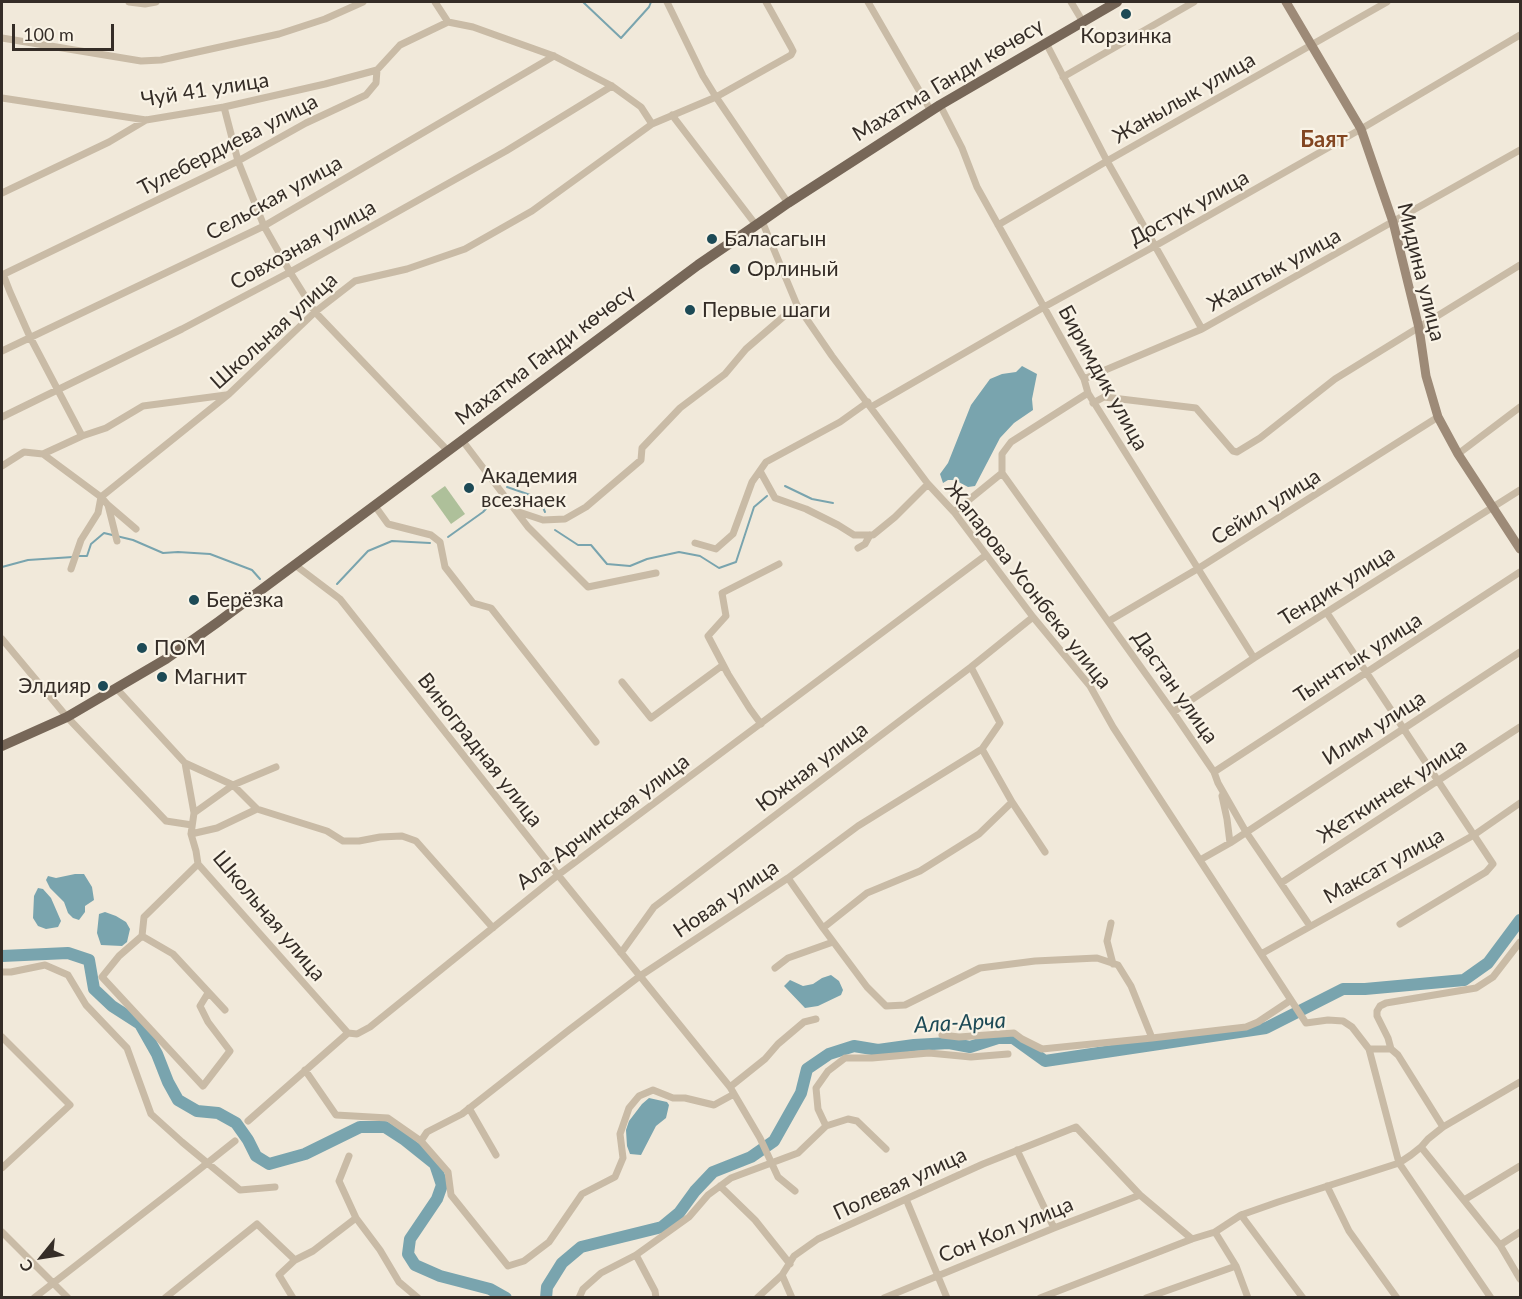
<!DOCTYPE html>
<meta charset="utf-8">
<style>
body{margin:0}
#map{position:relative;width:1522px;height:1299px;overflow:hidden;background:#f1e9da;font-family:Lato,sans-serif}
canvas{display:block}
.frame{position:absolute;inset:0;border:3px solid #352d27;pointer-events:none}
.north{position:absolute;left:12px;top:1227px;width:60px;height:60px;-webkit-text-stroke:4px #f9f3e6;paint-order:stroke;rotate:240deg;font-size:16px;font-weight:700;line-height:24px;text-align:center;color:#352d27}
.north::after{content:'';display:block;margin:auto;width:21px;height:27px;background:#352d27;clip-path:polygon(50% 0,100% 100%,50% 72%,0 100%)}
.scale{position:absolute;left:12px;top:24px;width:102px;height:27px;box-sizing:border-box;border:3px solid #352d27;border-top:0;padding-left:8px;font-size:18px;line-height:21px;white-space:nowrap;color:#352d27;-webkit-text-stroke:4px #f9f3e6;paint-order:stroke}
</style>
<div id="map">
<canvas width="1522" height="1299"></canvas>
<div class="frame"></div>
<div class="north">С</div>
<div class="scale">100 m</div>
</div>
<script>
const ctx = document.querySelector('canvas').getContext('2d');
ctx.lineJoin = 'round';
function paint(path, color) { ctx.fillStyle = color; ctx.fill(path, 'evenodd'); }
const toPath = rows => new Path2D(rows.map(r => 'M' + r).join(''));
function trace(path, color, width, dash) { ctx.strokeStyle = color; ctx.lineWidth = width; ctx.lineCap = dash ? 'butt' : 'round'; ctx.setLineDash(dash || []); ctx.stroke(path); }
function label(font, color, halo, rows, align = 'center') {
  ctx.font = font + ' Lato,sans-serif'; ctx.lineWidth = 4.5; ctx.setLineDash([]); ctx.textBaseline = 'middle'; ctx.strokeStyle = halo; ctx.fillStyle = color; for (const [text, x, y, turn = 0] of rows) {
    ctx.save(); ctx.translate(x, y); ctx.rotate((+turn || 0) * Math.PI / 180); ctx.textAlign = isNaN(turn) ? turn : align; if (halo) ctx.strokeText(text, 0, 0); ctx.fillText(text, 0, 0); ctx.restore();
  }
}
paint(toPath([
 [445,486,465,514,451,524,431,496]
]), '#aec09a');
paint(toPath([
 [1022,366,1037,374,1032,399,1033,410,1014,423,1000,438,975,486,968,487,955,480,948,480,943,483,940,474,948,463,971,405,990,379,1002,374,1016,372],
 [75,874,84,874,92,887,94,900,85,906,85,912,79,920,73,918,68,913,64,902,50,888,46,880,48,876,56,878],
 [38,888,43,889,51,898,61,921,58,927,46,929,38,926,33,918,34,896],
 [105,912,116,916,126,922,130,929,127,942,122,946,101,945,97,933,99,914],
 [831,975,839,981,843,990,841,995,818,1006,805,1008,784,986,790,980,803,986,813,984,822,978],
 [649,1098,667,1102,669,1105,666,1118,656,1126,641,1155,630,1154,627,1146,626,1130,629,1121,642,1104]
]), '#79a4ae');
trace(toPath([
 [583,2,621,38,649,7,651,2],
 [785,486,812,499,833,503],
 [507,487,539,498,545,512],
 [555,530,578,545,591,545,607,564,630,566,647,559,679,552,700,556,719,568,736,562,754,507,767,496],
 [448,537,483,512,497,497],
 [78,556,87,556,91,544,104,533,133,540,163,553,178,552,210,554,252,570,260,579],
 [2,567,28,560,73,557],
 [337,584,368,551,392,541,430,543]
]), '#79a4ae', 2);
trace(toPath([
 [2,956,68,953,89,960,94,989,112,1006,140,1024,157,1054,168,1082,178,1100,197,1111,218,1113,236,1123,248,1140,256,1156,269,1164,305,1154,360,1127,385,1127,405,1140,435,1164,442,1185,437,1199,410,1239,408,1254,415,1265,440,1276,490,1289,506,1298],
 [546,1298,547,1287,562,1263,581,1247,662,1227,679,1213,695,1191,713,1172,751,1157,774,1141,801,1093,807,1069,829,1054,854,1046,878,1050,914,1045,949,1043,970,1047,998,1038,1013,1038,1045,1061,1266,1028,1343,989,1365,989,1464,980,1488,963,1520,920]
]), '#79a4ae', 12);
trace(toPath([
 [129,2,145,4,156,2],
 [435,2,448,22,473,27,554,56,612,86,641,107,652,124],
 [667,2,703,76,716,97,788,203],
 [868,2,931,111],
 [1071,2,1083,22],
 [2,38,141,61,161,60,279,34,325,19,363,2],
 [1046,43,1107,161,1202,329],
 [1063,77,1194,2],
 [2,98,146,120,224,107,325,84,377,70],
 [940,105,962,148,977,187,1084,379,1088,393,1254,658],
 [224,107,238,161,264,226,290,272,315,312,448,451],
 [672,115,756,225],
 [2,193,109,142,146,120],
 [762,221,797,305,832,356,928,484,954,512,1033,617,1090,686,1113,727,1306,1023,1328,1020,1343,1021,1352,1027,1369,1049,1391,1049,1398,1055,1443,1127,1428,1139,1421,1147,1500,1245,1520,1279],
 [998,225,1107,161,1387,2],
 [3,274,10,292,30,337,82,436],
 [2,275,238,161,306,123,366,95,376,83,377,70,400,45,448,22],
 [2,351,264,226,554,56],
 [1084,379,1202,329,1520,150],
 [1093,403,1104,397,1196,408,1233,451,1237,452,1260,438,1335,379,1520,265],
 [871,407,1044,307,1155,246,1361,129,1520,35],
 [2,417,182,329,290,272,506,151,612,86],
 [462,440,528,527,588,587,656,573],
 [43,454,101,497,229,394,315,312,355,281,407,269,465,249,532,211,652,124,716,97,791,55,793,51,791,47,766,2],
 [1458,454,1520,407],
 [2,466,24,452,43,454,82,436,106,428,143,406,226,395],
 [760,471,775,498,806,509,838,525,854,535,873,535,895,517,928,484],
 [1002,473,1173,712,1214,772,1218,783,1246,832,1310,926],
 [101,497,108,505,117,541],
 [108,505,136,529],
 [375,506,388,524,431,535,440,542,445,567,473,603,491,608,596,742],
 [516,511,543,520,565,519,586,507,641,460,642,448,680,408,725,374,746,349,797,305],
 [954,512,1002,473,1002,454,1011,442,1088,393],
 [695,543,716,549,733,534,752,482,766,462,840,422,868,402],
 [858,548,865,544,870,535],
 [295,565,340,599,558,875,730,1087,760,1138,778,1177,795,1191],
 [71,569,81,540,98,513,101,497],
 [1327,613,1493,864,1486,872,1400,924],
 [1109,621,1199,568,1438,417],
 [2,639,67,717,166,821,192,825],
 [622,682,651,718,723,665],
 [117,689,185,763,233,785,276,767],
 [1173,712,1254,658,1520,490],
 [761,724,750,709,728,674,708,636,726,616,722,593,779,564],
 [185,763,194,813],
 [1214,772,1520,572],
 [1222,796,1227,819,1230,843],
 [1012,802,1045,852],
 [191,834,217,828,257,809],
 [1200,860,1230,843,1520,652],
 [198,864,144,917,142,936,119,956,102,977,203,1086,230,1051,208,1022,200,1006,208,993],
 [788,878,823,928,867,987,886,1006,905,1005,980,968,1035,961,1097,958,1118,965,1131,986,1152,1038],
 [1281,883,1520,727],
 [1111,923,1107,941,1113,964],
 [823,928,867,893,920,871,979,834,1012,802,982,749],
 [142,936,173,954,225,1010],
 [621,953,654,907,971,667,1033,617],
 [1261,954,1474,835,1520,803],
 [775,968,788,958,833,942],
 [2,972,11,972,45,965,68,975,86,1005,127,1048,151,1114,182,1142,240,1190,275,1187],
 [348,1033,198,864,196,851,191,834,194,813,233,785,257,809,327,831,343,841,359,841,380,837,402,836,416,841,493,928],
 [942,1035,959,1037,1014,1033,1022,1039,1042,1049,1152,1038,1246,1027,1258,1022,1291,1000],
 [2,1037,70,1105,2,1168],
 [1369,1049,1399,1163,1491,1298],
 [1391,1049,1388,1038,1377,1016,1377,1011,1380,1006,1386,1003,1476,988,1493,977,1520,942],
 [305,1070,336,1115,388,1118,421,1141,448,1172,451,1195,508,1266,524,1261,549,1242,582,1194,615,1177,623,1158,620,1134,629,1108,639,1096,653,1090,673,1098,685,1098,714,1105,734,1094],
 [730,1087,765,1059,778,1044,804,1022,816,1019],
 [469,1108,496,1155],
 [248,1121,348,1033,357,1034,370,1027,558,875,986,555],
 [826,1126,818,1109,816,1088,828,1071,845,1058,872,1058,929,1053,971,1057,1008,1054],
 [1443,1127,1520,1082],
 [421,1141,427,1132,462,1114,569,1030,640,976,788,878,858,826,982,749,1000,723,971,667],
 [1017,1150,1054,1228],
 [349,1156,339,1181,356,1218,380,1250,399,1282,418,1298],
 [720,1186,755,1220,790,1264],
 [1327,1186,1349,1231,1397,1298],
 [906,1199,947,1298],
 [1464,1200,1520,1166],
 [1241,1215,1303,1298],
 [2,1232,68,1298],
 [1500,1245,1520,1232],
 [636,1255,655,1291,656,1298],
 [782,1275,792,1298],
 [34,1298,186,1180,235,1141],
 [165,1298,257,1224,295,1260,313,1251,356,1218],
 [293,1298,279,1275,295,1260],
 [579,1298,583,1289,601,1273,636,1255,689,1217,708,1195,731,1178,798,1153,826,1126,848,1119,857,1121,886,1149],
 [757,1298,782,1275,794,1256,818,1239,983,1164,1076,1127,1140,1195,1192,1239],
 [884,1298,1054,1228,1140,1195],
 [1040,1298,1192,1239,1215,1232],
 [1146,1298,1236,1266],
 [1248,1298,1236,1266,1215,1232,1241,1215,1278,1202,1399,1163,1411,1155,1421,1147]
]), '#c9bba6', 7);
trace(toPath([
 [1286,2,1361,129,1393,222,1419,328,1426,376,1438,417,1458,454,1520,549]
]), '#9d8a77', 9);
trace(toPath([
 [2,746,67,717,166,659,218,622,698,265,739,237,788,203,940,105,1117,2]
]), '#776758', 10);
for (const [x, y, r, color] of [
 [1126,14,6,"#1d4a56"],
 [712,239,6,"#1d4a56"],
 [735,269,6,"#1d4a56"],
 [690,310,6,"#1d4a56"],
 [469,488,6,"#1d4a56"],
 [194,600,6,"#1d4a56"],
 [142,648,6,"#1d4a56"],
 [162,677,6,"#1d4a56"],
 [103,686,6,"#1d4a56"]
]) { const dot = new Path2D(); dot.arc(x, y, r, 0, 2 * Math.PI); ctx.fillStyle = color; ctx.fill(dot); trace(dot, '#f9f3e6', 2); }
label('21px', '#352d27', '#f9f3e6', [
 ["Корзинка",1126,36,"center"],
 ["Баласагын",724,239],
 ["Орлиный",747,269],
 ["Первые шаги",702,310],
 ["Академия",481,476],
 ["всезнаек",481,500],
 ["Берёзка",206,600],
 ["ПОМ",154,648],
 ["Магнит",174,677],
 ["Элдияр",91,686,"right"]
], 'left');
label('21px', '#352d27', '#f9f3e6', [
 ["Махатма Ганди көчөсү",948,80,-31],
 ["Чуй 41 улица",205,90,-9],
 ["Жанылык улица",1184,98,-30],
 ["Тулебердиева улица",228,145,-27],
 ["Сельская улица",274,198,-29],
 ["Достук улица",1189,208,-29],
 ["Совхозная улица",303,245,-29],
 ["Жаштык улица",1274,270,-29],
 ["Мидина улица",1421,272,76],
 ["Школьная улица",274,331,-42],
 ["Махатма Ганди көчөсү",545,355,-37],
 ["Биримдик улица",1103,378,61],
 ["Сейил улица",1266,507,-32],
 ["Жапарова Усонбека улица",1028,585,52],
 ["Тендик улица",1337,586,-32],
 ["Тынчтык улица",1358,658,-33],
 ["Дастан улица",1175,687,55],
 ["Илим улица",1374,728,-33],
 ["Виноградная улица",480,750,52],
 ["Южная улица",812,767,-37],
 ["Жеткинчек улица",1392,791,-33],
 ["Ала-Арчинская улица",603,822,-37],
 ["Максат улица",1384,866,-29],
 ["Новая улица",726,899,-34],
 ["Школьная улица",269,916,50],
 ["Полевая улица",900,1184,-25],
 ["Сон Кол улица",1006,1230,-22]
]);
label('bold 22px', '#834621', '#f9f3e6', [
 ["Баят",1324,140]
]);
label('italic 22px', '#1d4a56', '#f9f3e6', [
 ["Ала-Арча",960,1023,-3]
]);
</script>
